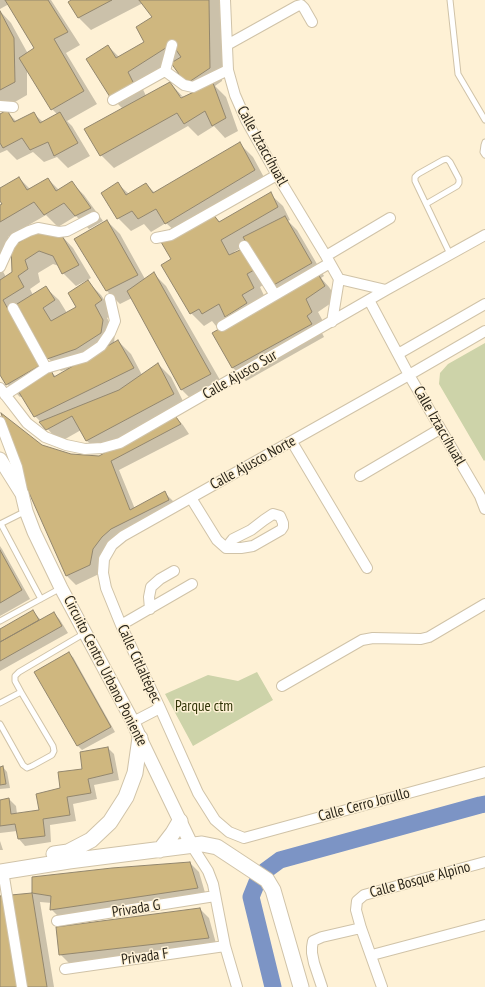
<!DOCTYPE html>
<meta charset="utf-8">
<style>
body{margin:0}
canvas{display:block;background:#fef1d5}
</style>
<canvas width="485" height="987"></canvas>
<script>
const ctx = document.querySelector('canvas').getContext('2d');
ctx.lineJoin = 'round';
function paint(path, color) { ctx.fillStyle = color; ctx.fill(path, 'evenodd'); }
const toPath = rows => new Path2D(rows.map(r => 'M' + r).join(''));
function trace(path, color, width, dash) { ctx.strokeStyle = color; ctx.lineWidth = width; ctx.lineCap = dash ? 'butt' : 'round'; ctx.setLineDash(dash || []); ctx.stroke(path); }
function label(font, color, halo, rows, align = 'center') {
  ctx.font = font + ' "PT Sans Narrow",sans-serif'; ctx.lineWidth = 3; ctx.setLineDash([]); ctx.textBaseline = 'middle'; ctx.strokeStyle = halo; ctx.fillStyle = color; for (const [text, x, y, turn = 0] of rows) {
    ctx.save(); ctx.translate(x, y); ctx.rotate((+turn || 0) * Math.PI / 180); ctx.textAlign = isNaN(turn) ? turn : align; if (halo) ctx.strokeText(text, 0, 0); ctx.fillText(text, 0, 0); ctx.restore();
  }
}
paint(toPath([
 [485,343,485,460,484,461,439,384,440,373,448,364],
 [257,672,273,700,193,746,165,694,208,675,238,681]
]), '#cdd3a9');
paint(toPath([
 [0,0,51,0,80,45,66,53,97,104,67,121,72,126,90,156,68,168,57,157,44,162,33,152,17,160,7,150,0,153,0,116,6,111,17,122,33,113,43,122,57,114,52,109,27,69,27,95,1,110,0,110,0,11,11,23,27,52,27,53,35,48,9,4,0,9],
 [73,0,222,0,222,81,215,86,226,97,238,131,225,138,214,126,198,136,188,126,114,168,101,155,123,109,111,97,108,46,119,57,145,42,153,17,143,3,91,30,78,17],
 [173,64,196,92,184,98,170,83,146,96,141,85],
 [178,96,181,96,185,101,183,103],
 [240,144,253,157,267,183,213,215,220,222,270,194,283,206,290,220,288,221,297,230,324,276,321,278,329,287,337,299,318,312,325,325,320,329,324,337,246,381,233,368,214,333,232,323,228,319,216,326,212,321,204,326,191,313,178,234,166,223,151,232,144,224,131,231,118,218,118,184,129,194,146,184,155,193],
 [248,244,273,286,267,302,260,287,266,283,242,250,235,253,234,252],
 [19,178,30,189,48,179,59,190,71,182,84,195,103,221,89,229,76,216,58,227,46,215,8,237,13,247,60,234,73,248,91,278,76,286,63,273,59,266,53,264,38,273,40,282,30,289,33,295,46,288,59,300,67,313,78,308,88,282,101,295,114,314,107,318,115,333,114,343,118,341,131,354,142,375,158,364,171,377,186,407,172,414,183,425,189,434,119,470,135,509,165,493,174,502,177,509,120,537,99,574,76,585,67,576,27,486,42,446,71,455,99,457,150,426,100,453,87,441,81,430,60,442,35,416,22,396,20,397,7,384,0,373,0,266,6,277,13,272,12,255,0,265,0,206,3,204,0,199,0,189],
 [21,310,48,358,61,371,68,369,56,377,51,371,15,314],
 [107,221,120,234,145,279,153,273,166,286,224,387,195,403,182,390,132,298,120,304,107,291,76,240],
 [0,546,2,549,30,599,0,616],
 [33,612,41,620,54,613,60,620,68,633,0,671,0,630],
 [68,653,73,657,115,732,82,750,78,746,35,672],
 [108,748,114,754,119,780,94,785,97,799,73,804,76,821,50,825,51,842,25,846,19,839,17,831,0,833,0,801,9,799,16,806,17,814,40,810,62,789],
 [3,767,7,772,10,788,0,789,0,768],
 [0,841,3,850,0,850],
 [190,863,199,872,206,896,60,918,51,909,52,903,40,902,54,987,0,987,0,897,33,894,33,878],
 [200,909,209,918,217,947,69,963,60,954]
]), '#0003');
trace(toPath([
 [265,871,280,860,480,805,485,804],
 [257,882,251,897,273,987]
]), '#7c94c5', 17);
const building = toPath([
 [5,0,48,0,68,32,54,39,84,91,51,110,19,58,34,48,5,0],
 [71,0,112,0,78,18,68,2,71,0],
 [139,0,209,0,210,68,186,84,171,63,181,57,172,44,128,72,134,84,110,97,86,59,108,45,116,58,144,42,136,27,152,17,139,0],
 [0,11,14,38,15,82,0,90,0,11],
 [170,82,181,98,213,83,226,118,212,126,205,111,184,124,177,113,100,156,84,129,170,82],
 [7,110,14,122,34,112,40,123,60,112,78,143,54,156,48,142,30,150,22,138,3,148,0,143,0,114,7,110],
 [240,142,255,170,165,224,156,209,138,219,132,211,117,219,101,193,118,182,126,195,146,183,153,193,240,142],
 [19,177,27,190,48,178,56,191,72,181,91,208,75,216,64,203,44,215,34,202,0,222,0,205,2,204,0,201,0,188,19,177],
 [271,192,278,207,221,240,229,255,242,249,254,270,247,274,254,288,242,295,247,303,225,317,219,304,202,314,199,309,190,314,161,265,171,259,161,242,213,214,219,222,271,192],
 [285,216,312,263,272,286,243,237,285,216],
 [107,220,138,275,106,291,74,239,107,220],
 [36,232,61,234,79,265,62,274,53,256,39,251,25,260,28,269,18,276,24,287,3,300,39,366,6,385,0,375,0,280,12,272,11,247,36,232],
 [154,272,211,374,181,390,127,291,154,272],
 [317,272,325,286,306,299,312,312,307,316,312,324,232,368,212,333,317,272],
 [88,280,102,300,95,305,103,320,101,333,76,349,47,359,17,304,46,286,55,300,43,308,51,321,76,307,68,293,88,280],
 [118,340,134,368,34,417,17,389,51,370,54,377,118,340],
 [158,363,174,394,86,441,72,416,46,430,39,422,119,390,158,363],
 [1,413,42,445,71,454,99,456,174,414,181,424,111,461,130,510,165,491,169,500,111,529,102,537,93,549,90,565,66,576,26,486,1,413],
 [0,550,22,590,0,603,0,550],
 [33,610,39,620,0,642,0,629,33,610],
 [54,612,62,626,0,661,0,642,54,612],
 [69,652,111,727,77,746,34,672,69,652],
 [108,747,113,773,88,779,91,793,67,797,70,815,43,819,45,836,18,839,15,824,0,826,0,800,9,798,11,814,39,810,36,794,60,788,58,772,82,769,80,752,108,747],
 [3,766,6,784,0,785,0,767,3,766],
 [190,862,198,888,50,910,51,896,32,893,32,877,112,868,190,862],
 [32,893,47,987,26,987,11,895,32,893],
 [5,895,17,987,0,987,0,896,5,895],
 [200,908,209,938,59,955,56,927,200,908]
]);
paint(building, '#cfb77f');
trace(building, '#93876e', 1);
const service = toPath([
 [450,0,458,74,485,120],
 [485,142,484,145,483,152,485,155],
 [426,204,457,186,459,183,459,179,450,162,447,159,443,160,418,174,415,177,415,181,426,204,450,254],
 [0,524,26,511],
 [1,524,41,599],
 [0,621,61,588],
 [0,703,21,692],
 [0,724,23,765,27,768,32,766,52,755,54,751,53,746,21,692,15,681,15,676,19,672,85,633]
]);
const minor = toPath([
 [225,0,228,70,235,95,246,120,277,175,326,256,339,279,332,322],
 [227,45,297,6,301,5,304,8,312,22],
 [165,71,172,45],
 [113,100,165,71,184,85,193,87,228,70],
 [0,106,13,107],
 [156,238,171,235,277,175],
 [244,246,275,295],
 [326,256,390,218],
 [0,267,10,245,15,238,29,231,38,228,59,232,67,231,94,217],
 [339,279,386,290],
 [369,300,409,375,480,496,485,509],
 [13,308,46,368],
 [222,326,330,263],
 [485,331,409,375,123,536,112,545,104,559,103,573,106,588,121,625,160,708,198,793,215,820,229,832,244,838,485,772],
 [398,354,485,304],
 [0,388,27,423,45,437,66,445,85,449,102,448,120,443,386,290,485,235],
 [5,395,46,368,85,357,101,346,110,333,115,321,110,299],
 [0,422,17,467,22,490],
 [292,442,367,568],
 [360,476,440,429],
 [191,498,217,540,226,548,241,548,253,546,281,530,283,527,283,523,280,516,273,514,264,520,251,530,233,539,226,548],
 [150,609,149,597,151,587,160,579,174,571],
 [121,625,192,584],
 [282,686,362,640,373,638,421,639,429,637,485,604],
 [133,722,160,708],
 [192,846,208,871,213,884,225,946,237,987],
 [3,871,22,987],
 [57,921,215,896],
 [372,955,485,925],
 [65,969,225,946],
 [322,987,314,963,312,953,312,947,313,941,322,937,361,928],
 [382,987,361,928,356,910,357,901,364,895,485,862]
]);
const tertiary = toPath([
 [0,459,22,494,26,511,34,532,61,588,133,722,140,738,192,846]
]);
const secondary = toPath([
 [160,850,173,833,180,821],
 [54,854,68,852,91,840,110,822,126,797,135,773,140,738],
 [0,872,69,861,202,844,217,847,267,880,273,890,301,987]
]);
trace(service, '#d0c3a8', 7);
trace(minor, '#d0c3a8', 12);
trace(tertiary, '#d0c3a8', 15);
trace(secondary, '#d0c3a8', 17);
trace(service, '#fff', 5);
trace(minor, '#fff', 10);
trace(tertiary, '#fff', 13);
trace(secondary, '#fff', 15);
label('15px', '#2c271c', '#fef1d5', [
 ["Calle Iztaccíhuatl",262,146,61],
 ["Calle Ajusco Sur",240,375,-30],
 ["Calle Iztaccíhuatl",439,426,60],
 ["Calle Ajusco Norte",253,463,-29],
 ["Calle Citlaltépec",139,664,65],
 ["Circuito Centro Urbano Poniente",105,671,63],
 ["Calle Cerro Jorullo",364,805,-15],
 ["Calle Bosque Alpino",420,880,-15],
 ["Privada G",136,909,-9],
 ["Privada F",145,957,-8]
]);
label('15px', '#303406', '#fef1d5', [
 ["Parque ctm",204,707]
]);
</script>
